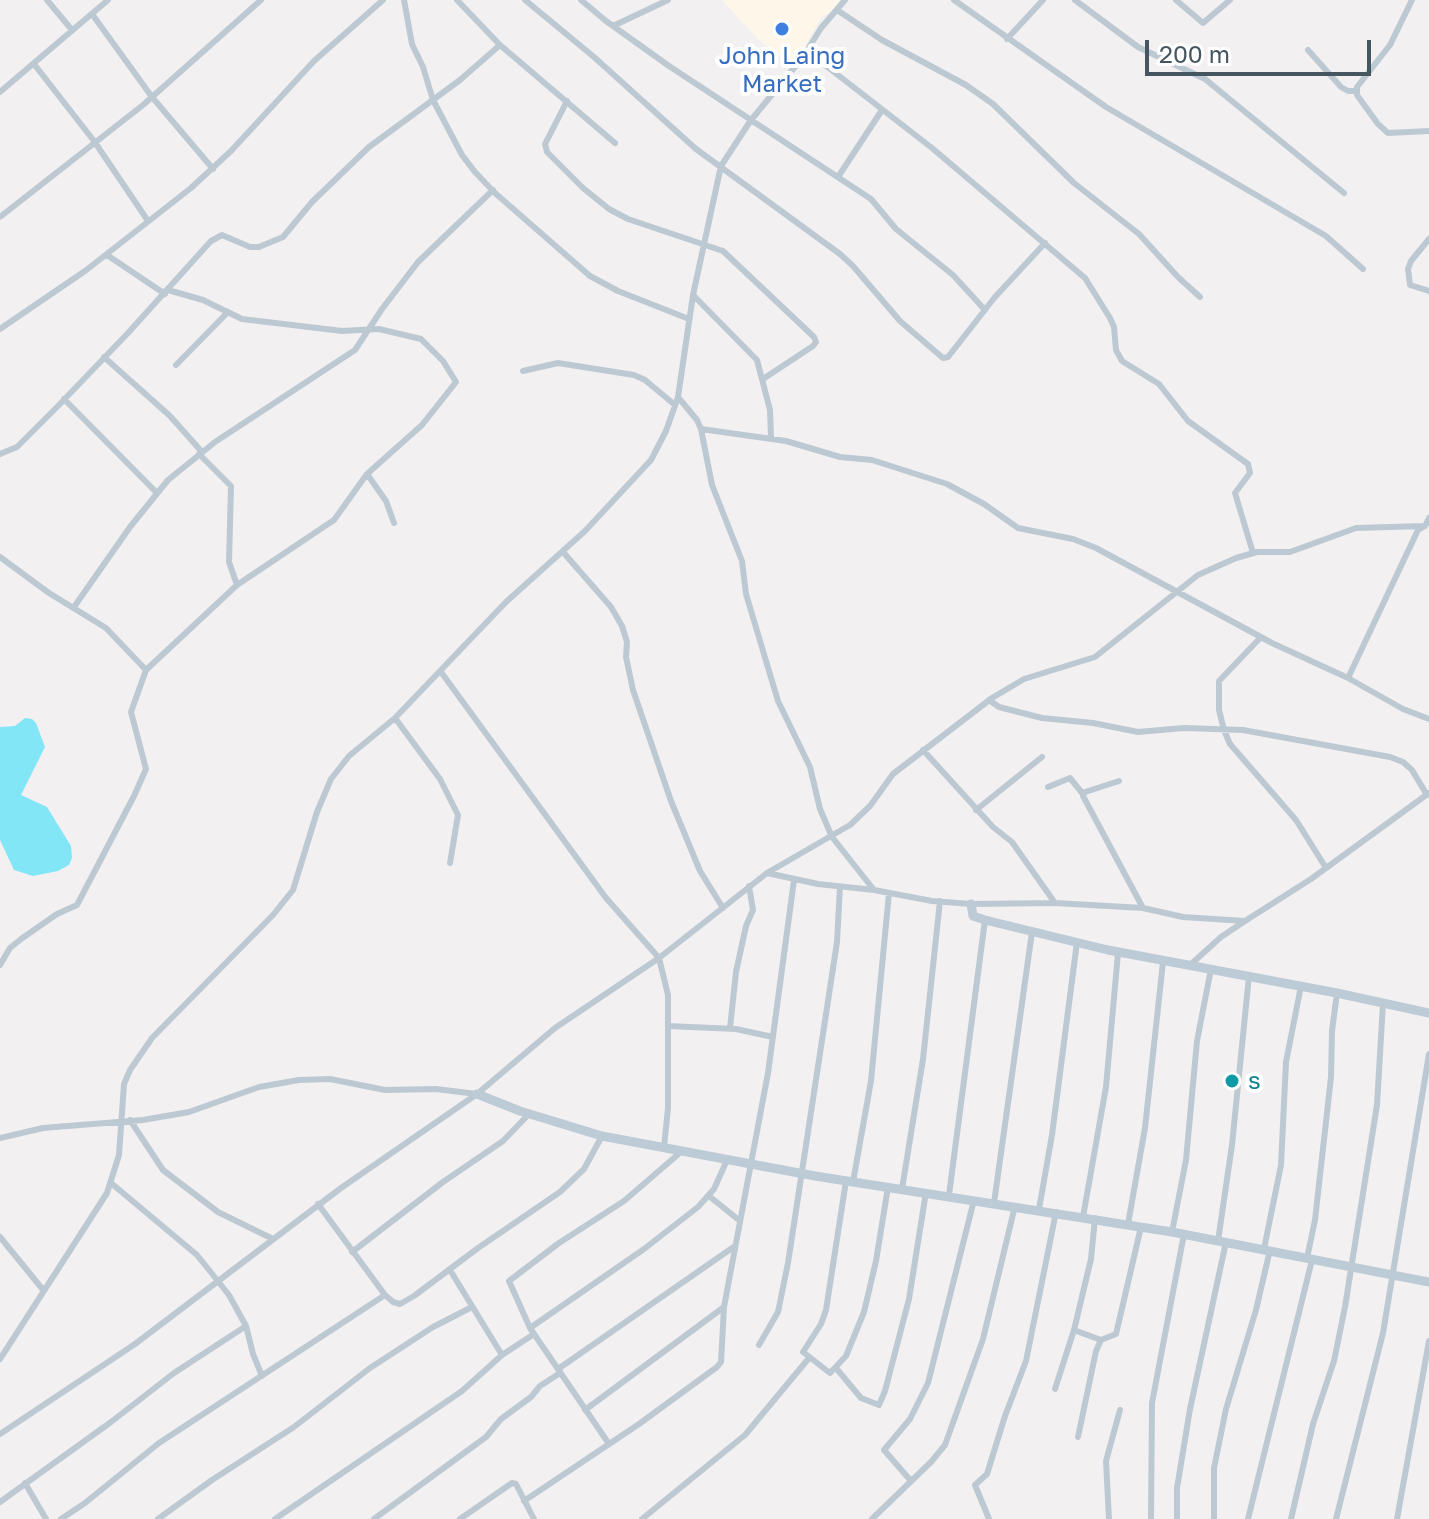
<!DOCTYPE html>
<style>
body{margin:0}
#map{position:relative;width:1429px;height:1519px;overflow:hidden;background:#f3f0f1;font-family:"Golos Text",sans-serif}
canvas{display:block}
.scale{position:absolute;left:1145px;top:40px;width:226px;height:36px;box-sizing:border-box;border:4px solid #465661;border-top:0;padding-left:10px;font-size:24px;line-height:28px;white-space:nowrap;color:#465661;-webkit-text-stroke:6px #fff;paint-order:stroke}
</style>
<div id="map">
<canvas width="1429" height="1519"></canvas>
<div class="scale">200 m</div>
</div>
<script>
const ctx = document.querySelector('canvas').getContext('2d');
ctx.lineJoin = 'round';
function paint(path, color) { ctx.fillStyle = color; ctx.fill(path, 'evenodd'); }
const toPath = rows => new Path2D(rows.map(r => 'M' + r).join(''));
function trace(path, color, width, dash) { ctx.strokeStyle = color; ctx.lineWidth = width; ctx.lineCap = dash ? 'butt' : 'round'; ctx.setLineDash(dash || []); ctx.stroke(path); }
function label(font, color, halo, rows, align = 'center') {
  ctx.font = font + ' "Golos Text",sans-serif'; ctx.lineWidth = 8; ctx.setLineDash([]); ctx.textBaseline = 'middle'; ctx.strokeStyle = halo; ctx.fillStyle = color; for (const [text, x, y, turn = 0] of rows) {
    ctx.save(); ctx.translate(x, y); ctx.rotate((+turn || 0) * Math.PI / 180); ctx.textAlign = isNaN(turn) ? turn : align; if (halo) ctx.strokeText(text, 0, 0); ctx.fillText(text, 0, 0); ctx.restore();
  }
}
paint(toPath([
 [722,0,840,0,833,10,820,19,802,52,791,65,759,40]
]), '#fef7e9');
paint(toPath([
 [25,718,32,719,36,723,45,747,21,795,47,807,71,846,72,858,69,865,58,871,33,876,14,870,0,840,0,727,15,726]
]), '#83e6f6');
trace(toPath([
 [47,0,72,30],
 [404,0,412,44,423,67,433,100,462,155,475,172,495,193,590,276,618,291,689,319],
 [457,0,500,45,615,143],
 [525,0,594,57,696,149,840,254,853,266,900,321,943,358,948,357,995,297,1045,243],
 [581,0,606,21,669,66,871,199,896,229,953,275,985,310],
 [954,0,1106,107,1326,236,1363,269],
 [1075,0,1138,47,1205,79,1344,193],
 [1176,0,1203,23,1230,0],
 [1412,0,1390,45,1357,87,1357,95,1378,124,1388,133,1429,131],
 [837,10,882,40,966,85,993,104,1074,183,1139,234,1178,277,1200,297],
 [92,14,152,97,213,169],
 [613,26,668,0],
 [1007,39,1043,0],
 [1308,50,1341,87,1348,91,1356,91],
 [807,51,932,148,1085,278,1110,318,1114,327,1116,350,1122,361,1159,384,1188,421,1248,464,1250,473,1235,493,1253,553],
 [34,64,94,141,148,221],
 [0,92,108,0],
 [567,101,545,144,547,152,583,188,609,209,628,219,723,251,814,337,816,342,813,346,763,379],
 [838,177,882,110],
 [0,217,143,105,261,0],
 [1429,239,1411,261,1408,269,1410,285,1429,291],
 [107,255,165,294],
 [693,295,757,360,770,410,771,438],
 [0,329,85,271,191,188,231,151,314,61,383,0],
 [104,357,170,416,202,452],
 [176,365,228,312],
 [523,371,558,363,634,375,645,380,675,405],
 [678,397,697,420,701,429,712,485,742,561,746,594,778,701,810,767,820,809,832,837,874,890,932,901,971,904,1055,903,1143,908,1183,917,1245,921,1311,879,1429,793],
 [64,399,157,493],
 [701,429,786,441,840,457,872,460,947,484,984,504,1018,528,1073,539,1096,548,1272,643,1348,678,1403,709,1429,719],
 [0,454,17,447,57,407,128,333,211,241,222,235,250,247,259,247,283,237,312,202,369,147,460,80,500,45],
 [199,454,231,486,229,562,237,585],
 [367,474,386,501,394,523],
 [563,552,611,607,622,626,627,642,626,657,633,690,671,801,700,871,723,908],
 [0,557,49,593,106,628,146,670],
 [74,607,130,527,168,480,215,442,355,350,382,309,418,262,493,190],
 [1261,637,1219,681,1219,710,1224,730,1230,744,1296,820,1326,868],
 [441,672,606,898,659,958,668,995,668,1108,664,1147],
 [1348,678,1418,530,1425,526,1429,518],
 [989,700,999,707,1042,718,1093,723,1138,732,1184,728,1243,730,1390,757,1403,762,1412,770,1427,795],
 [395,718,440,779,458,815,450,863],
 [923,750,993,827,1012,842,1055,903],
 [1119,781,1085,792,1083,796,1143,908],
 [1048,787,1070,778,1083,794],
 [976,810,1042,757],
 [767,873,818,884,874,890],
 [0,965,10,948,21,939,57,914,77,905,134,796,146,769,131,712,146,670,237,585,334,520,367,474,422,425,456,382,443,361,421,339,379,329,342,331,242,319,203,300,168,290],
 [1189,966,1221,937,1245,921],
 [668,1026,736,1029,773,1037],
 [730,1028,736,972,746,926,753,910,749,886],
 [130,1120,163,1170,218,1212,273,1239],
 [0,1138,43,1128,143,1120,189,1112,259,1087,299,1080,330,1079,385,1090,436,1089,477,1094],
 [846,1181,826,1310,821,1324,803,1352,830,1373,846,1356,864,1312,876,1261,888,1187],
 [853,1182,871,1081,889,893],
 [111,1183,197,1255,229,1295,246,1326,253,1354,262,1376],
 [902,1189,923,1059,940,901],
 [949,1195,985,920],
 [709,1196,740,1221],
 [994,1203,1032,932],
 [318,1204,385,1295,393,1302,400,1304,414,1296,478,1248,560,1192,584,1169,602,1136],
 [1039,1209,1052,1135,1077,942],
 [1083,1217,1106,1087,1118,953],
 [1128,1224,1145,1128,1163,962],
 [1172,1232,1186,1160,1197,1041,1211,969],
 [0,1237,44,1291],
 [1218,1241,1232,1145,1249,976],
 [1264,1249,1281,1165,1286,1062,1301,986],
 [352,1252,443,1182,503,1141,529,1114],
 [1307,1258,1315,1220,1331,1077,1332,1031,1337,993],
 [450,1270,502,1355],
 [530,1328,644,1249,698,1207,714,1189,727,1160],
 [1074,1330,1101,1340,1116,1334,1141,1227],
 [759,1345,778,1312,788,1263,837,942,840,887],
 [0,1359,107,1193,119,1155,124,1084,130,1070,152,1038,273,915,293,890,317,812,331,779,349,756,395,718,506,602,585,531,651,460,666,431,678,397,693,295,721,166,751,120,803,57,821,28,845,0],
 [836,1368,861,1398,879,1405,885,1391,909,1299,926,1192],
 [558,1369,735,1246],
 [1055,1389,1074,1330,1091,1259,1095,1218],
 [585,1410,724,1307],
 [0,1434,135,1344,341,1188,477,1094,555,1028,659,958,767,873,850,825,870,806,893,774,992,698,1024,679,1095,657,1198,575,1236,558,1257,552,1290,552,1356,528,1425,526],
 [1078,1437,1096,1351,1101,1340],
 [609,1444,530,1328,509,1281,559,1243,624,1201,682,1151],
 [911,1481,884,1450,910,1419,928,1383,974,1200],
 [25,1483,46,1519],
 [524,1501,639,1424,717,1367,721,1362,724,1307,768,1073,794,880],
 [0,1502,111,1422,174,1373,246,1326],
 [61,1519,85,1503,159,1443,385,1295],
 [158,1519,212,1480,294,1427,370,1368,433,1327,472,1307],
 [275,1519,462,1391,502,1355,534,1334],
 [374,1519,486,1437,501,1419,531,1397,540,1386,560,1373],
 [460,1519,512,1483,516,1484,534,1519],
 [642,1519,745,1435,809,1358],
 [872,1519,931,1462,945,1445,983,1339,1015,1206],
 [989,1519,975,1485,987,1474,1005,1416,1026,1361,1056,1212],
 [1109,1519,1106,1461,1120,1410],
 [1151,1519,1152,1403,1184,1234],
 [1177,1519,1177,1488,1190,1409,1226,1242],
 [1214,1519,1214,1468,1226,1409,1256,1310,1270,1250],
 [1248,1519,1312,1260],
 [1291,1519,1313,1424,1334,1361,1345,1307,1377,1105,1383,1003],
 [1336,1519,1383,1333,1429,1054],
 [1397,1519,1429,1341]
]), '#bdc9d2', 6);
trace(toPath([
 [971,904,973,916,985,920,1108,950,1337,993,1429,1013],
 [477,1094,520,1111,602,1136,815,1176,1172,1232,1429,1282]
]), '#bccbd6', 9);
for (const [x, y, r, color] of [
 [782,29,8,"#3f7fe0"],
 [1232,1081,8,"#0f9aa8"]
]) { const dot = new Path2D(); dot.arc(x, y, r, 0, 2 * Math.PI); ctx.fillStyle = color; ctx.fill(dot); trace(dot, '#fff', 3); }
label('24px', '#366cbe', '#fff', [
 ["John Laing",782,56],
 ["Market",782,84]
]);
label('24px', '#0d838f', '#fff', [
 ["s",1248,1081]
], 'left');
</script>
